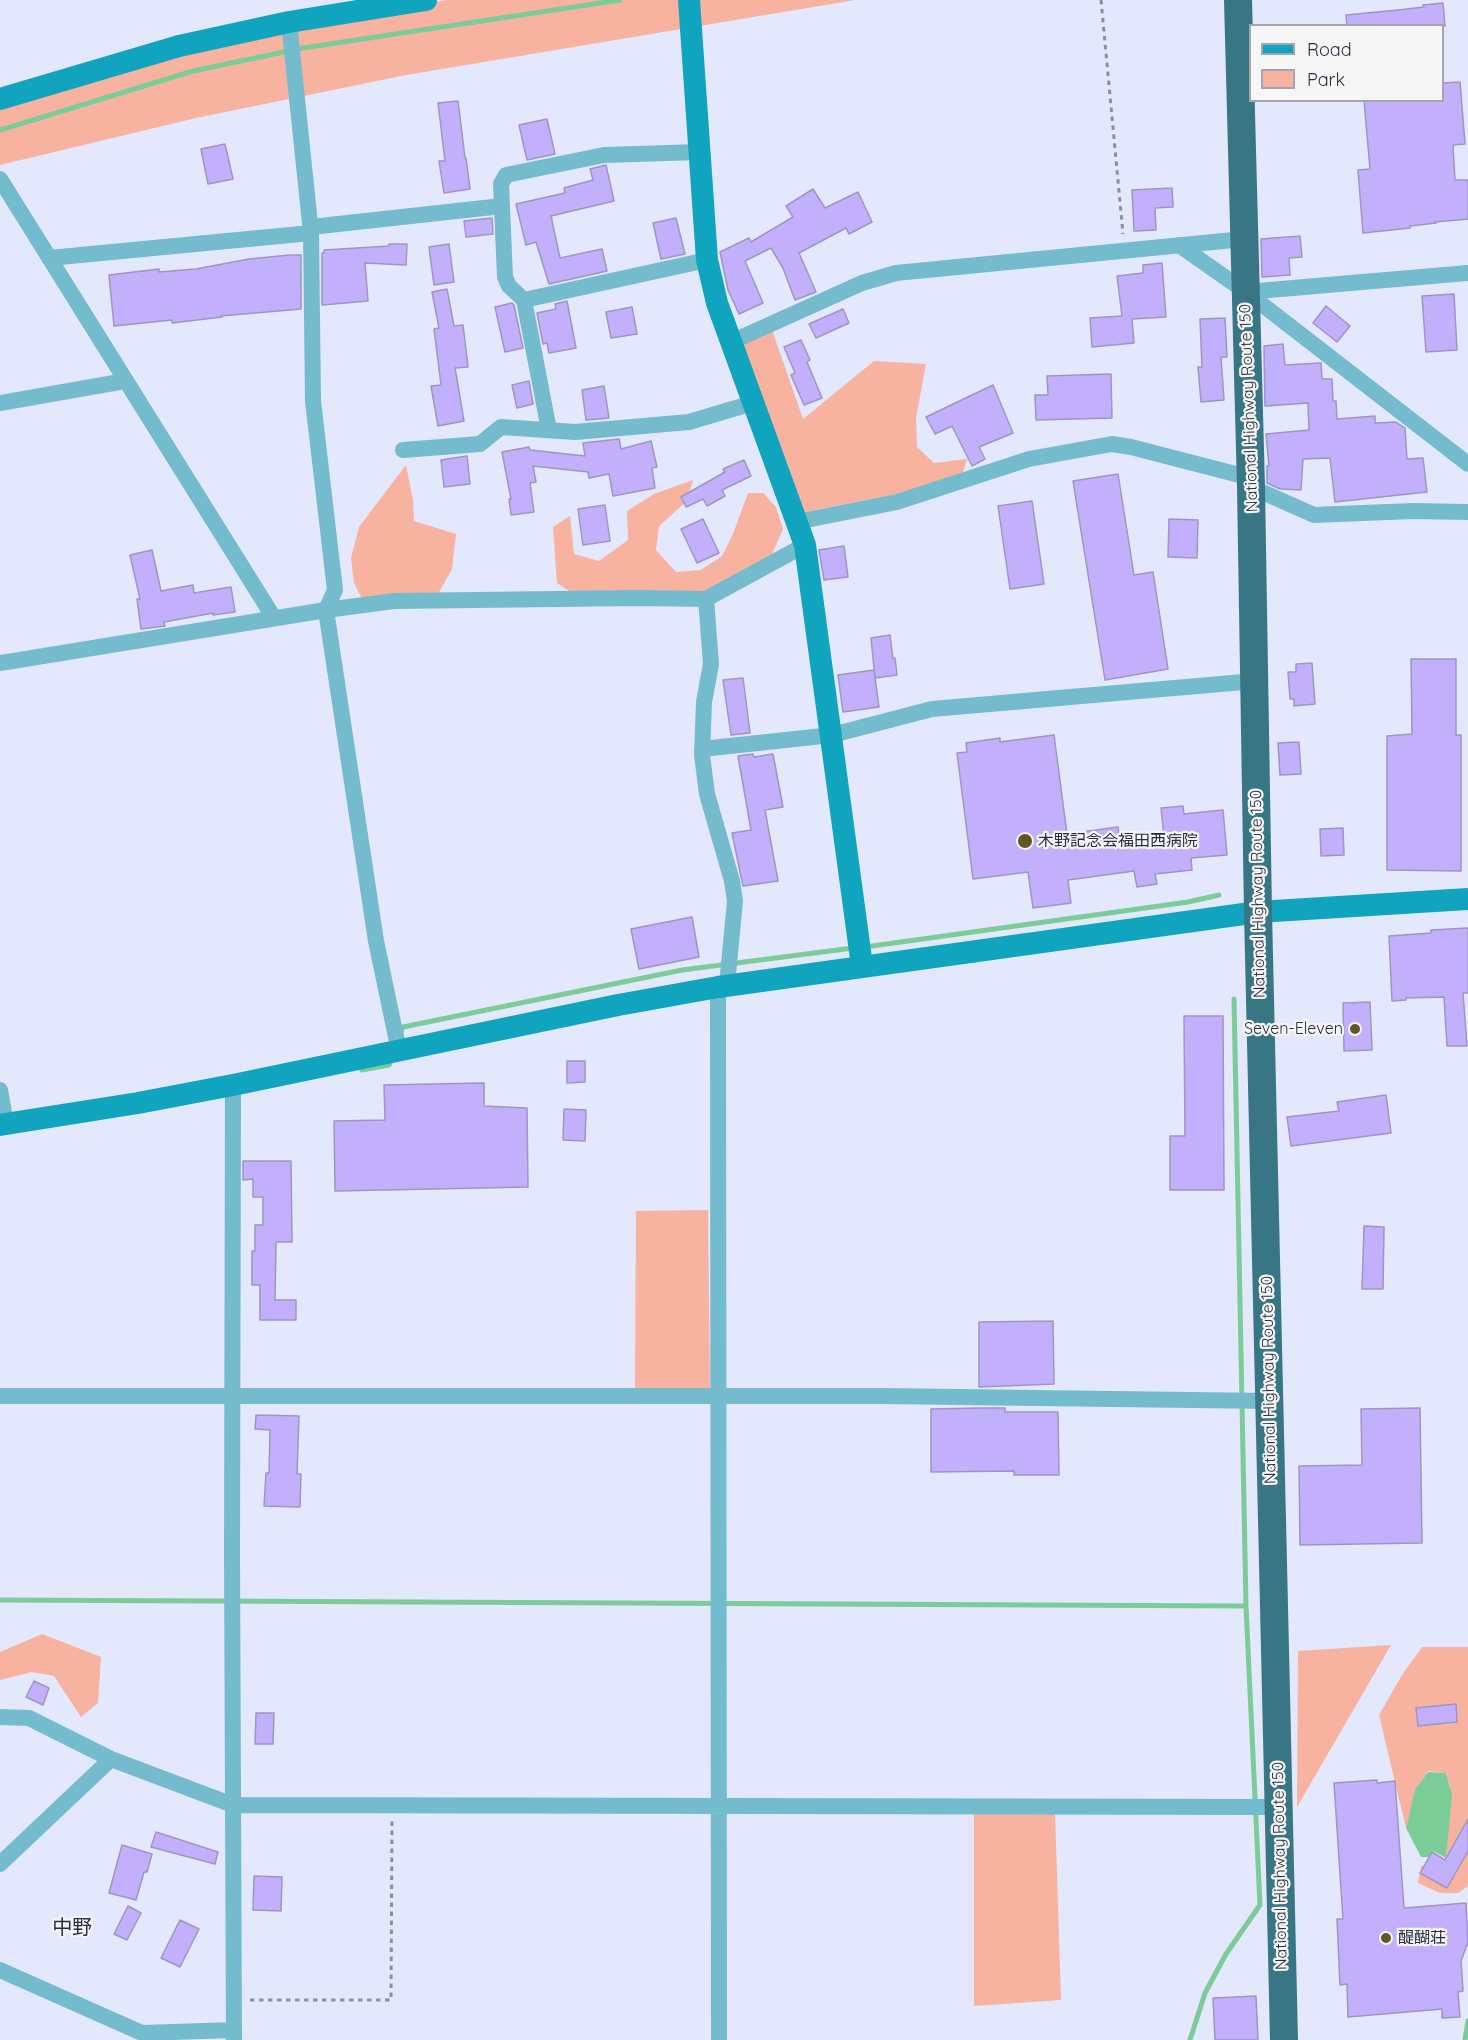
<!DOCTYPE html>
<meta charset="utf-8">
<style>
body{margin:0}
#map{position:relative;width:1468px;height:2040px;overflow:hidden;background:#e3e8fc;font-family:Quicksand,sans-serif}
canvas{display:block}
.legend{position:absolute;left:1249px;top:24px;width:195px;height:78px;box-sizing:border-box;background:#f6f6f6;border:2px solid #a4a6ad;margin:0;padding:8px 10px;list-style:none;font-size:18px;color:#292d3f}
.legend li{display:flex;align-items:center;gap:12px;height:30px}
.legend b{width:30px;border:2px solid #a4a6ad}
</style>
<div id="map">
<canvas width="1468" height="2040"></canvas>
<ul class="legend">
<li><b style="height:8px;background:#10a4be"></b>Road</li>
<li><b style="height:16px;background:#f8b2a0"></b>Park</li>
</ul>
</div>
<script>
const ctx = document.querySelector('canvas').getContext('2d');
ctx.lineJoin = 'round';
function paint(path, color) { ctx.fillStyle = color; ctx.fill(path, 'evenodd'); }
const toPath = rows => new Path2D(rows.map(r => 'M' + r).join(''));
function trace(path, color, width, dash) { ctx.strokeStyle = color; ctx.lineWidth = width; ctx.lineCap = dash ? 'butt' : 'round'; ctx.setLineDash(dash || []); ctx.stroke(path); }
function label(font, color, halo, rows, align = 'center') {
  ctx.font = font + ' Quicksand,"Noto Sans JP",sans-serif'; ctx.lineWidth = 4.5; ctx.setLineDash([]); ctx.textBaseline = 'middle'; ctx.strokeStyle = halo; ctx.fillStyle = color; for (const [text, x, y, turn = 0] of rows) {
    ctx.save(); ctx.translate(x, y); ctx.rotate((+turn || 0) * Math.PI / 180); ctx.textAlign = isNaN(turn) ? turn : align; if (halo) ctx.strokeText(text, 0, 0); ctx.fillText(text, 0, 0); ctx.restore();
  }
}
paint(toPath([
 [446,0,855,0,406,75,196,118,0,165,0,98,238,40],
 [770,324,803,419,874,361,926,364,916,418,917,447,934,463,967,459,960,482,794,514,731,342],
 [406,465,413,500,414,521,456,534,452,569,434,601,365,605,354,583,351,558,359,527],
 [693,480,687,501,659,526,656,550,676,572,701,570,722,556,733,534,748,493,763,493,776,507,783,529,766,568,706,599,581,599,557,583,553,527,570,516,574,554,599,561,628,540,627,511,654,494],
 [708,1210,710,1388,635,1388,636,1211],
 [42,1634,101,1657,98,1703,81,1717,54,1676,32,1672,0,1680,0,1652],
 [1391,1645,1297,1807,1298,1651],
 [1422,1647,1468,1647,1468,1886,1458,1893,1440,1893,1418,1883,1421,1866,1446,1858,1450,1786,1446,1773,1428,1771,1415,1792,1406,1828,1379,1715,1402,1675],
 [1055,1812,1061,2000,974,2006,974,1813]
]), '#f8b2a0');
paint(toPath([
 [1428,1772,1446,1773,1452,1795,1446,1858,1433,1851,1429,1857,1421,1857,1406,1828,1415,1790]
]), '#7ccc98');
trace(toPath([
 [0,130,193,71,303,48,620,0],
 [865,947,1188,902,1219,895],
 [400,1034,403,1027,682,970,853,948],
 [362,1070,389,1065,392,1057],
 [0,1600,1246,1606],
 [1190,2040,1205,1993,1226,1954,1260,1905,1246,1606,1234,999],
 [1465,2040,1468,2021]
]), '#7ccc98', 5);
const building = toPath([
 [1443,3,1445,26,1347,26,1346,15,1398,10,1424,7,1423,5,1443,3],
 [1460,82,1465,144,1453,145,1455,180,1468,180,1468,219,1435,222,1436,223,1410,226,1410,228,1363,233,1358,170,1370,169,1364,100,1443,100,1443,83,1460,82],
 [458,101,465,158,466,158,470,189,444,193,439,161,445,161,438,103,458,101],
 [547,119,555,154,527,160,519,125,547,119],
 [225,144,233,179,208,184,201,149,225,144],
 [606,165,614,201,551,216,560,258,602,249,607,271,549,284,536,242,526,245,516,204,565,193,564,188,593,180,590,169,606,165],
 [1172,188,1173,207,1155,208,1156,230,1134,231,1132,190,1172,188],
 [813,189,825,208,858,192,872,222,849,234,846,228,799,253,816,292,795,300,783,268,771,248,745,261,763,303,739,314,728,290,720,252,749,238,751,242,793,217,786,206,813,189],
 [492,218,493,234,466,237,464,221,492,218],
 [676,218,685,254,661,259,653,223,676,218],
 [1300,236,1302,257,1289,258,1290,275,1262,277,1261,239,1300,236],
 [389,244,407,244,406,265,365,263,368,301,322,305,322,253,324,253,324,250,389,246,389,244],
 [449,244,454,282,434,285,429,247,449,244],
 [290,255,301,255,301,309,221,316,222,317,172,323,172,320,114,326,109,275,159,269,159,272,196,269,249,259,290,255],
 [1162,263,1166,317,1132,319,1134,343,1092,347,1090,318,1122,316,1117,276,1143,273,1143,265,1162,263],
 [447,289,454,326,463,325,468,367,455,368,464,421,438,426,431,386,441,385,434,329,439,328,432,292,447,289],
 [1454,294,1457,350,1426,352,1422,296,1454,294],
 [567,301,576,348,549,353,547,343,543,344,537,313,556,309,555,304,567,301],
 [512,303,514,305,523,348,505,352,495,307,512,303],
 [1326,306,1350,326,1337,342,1313,323,1326,306],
 [632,307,637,334,611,338,606,312,632,307],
 [843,309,849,323,816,338,809,324,843,309],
 [1225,318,1227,357,1221,357,1224,400,1201,402,1198,367,1202,367,1200,319,1225,318],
 [801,340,810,360,807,362,822,398,804,405,791,375,795,373,784,347,801,340],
 [1283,344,1285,365,1321,363,1322,379,1332,379,1333,401,1336,401,1337,419,1375,416,1375,423,1396,422,1405,428,1407,459,1423,458,1427,492,1335,502,1330,458,1303,459,1301,490,1280,489,1267,483,1267,466,1269,466,1266,434,1309,430,1308,403,1265,406,1264,346,1283,344],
 [1111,374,1112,418,1036,420,1035,395,1048,395,1047,376,1111,374],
 [529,381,533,404,517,408,512,385,529,381],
 [993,385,1013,433,979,447,985,459,972,466,952,426,935,434,926,417,993,385],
 [604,386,609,418,586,420,582,390,604,386],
 [619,439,621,449,651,441,657,467,652,468,655,488,613,496,609,474,589,478,588,472,533,466,536,482,530,483,534,512,511,515,509,499,511,499,502,452,529,447,530,450,585,456,583,443,619,439],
 [467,456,470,484,444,487,441,460,467,456],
 [744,460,751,476,722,490,725,496,707,506,703,499,686,507,681,497,725,472,723,469,744,460],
 [1118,474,1134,575,1153,572,1168,669,1105,680,1073,481,1118,474],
 [1032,501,1044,584,1010,589,998,506,1032,501],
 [605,505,610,541,583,545,578,509,605,505],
 [703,519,719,553,697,563,681,529,703,519],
 [1169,519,1198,520,1197,558,1168,557,1169,519],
 [844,546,848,577,824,580,819,550,844,546],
 [152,550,161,591,193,585,194,593,231,587,235,612,213,615,213,613,164,622,165,626,141,629,137,599,140,599,130,555,152,550],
 [890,635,893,659,895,658,897,675,875,678,871,638,890,635],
 [1411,659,1456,659,1456,735,1461,735,1461,871,1387,870,1387,736,1412,734,1411,659],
 [1312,663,1315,704,1294,706,1294,699,1290,699,1288,672,1296,672,1296,664,1312,663],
 [874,670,879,707,843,712,838,675,874,670],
 [743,678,750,733,731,735,723,680,743,678],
 [1054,735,1067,834,1118,827,1120,844,1164,836,1161,808,1183,806,1184,814,1223,810,1227,855,1191,858,1192,870,1155,874,1157,884,1137,887,1134,871,1068,880,1071,903,1033,908,1028,872,973,879,957,753,967,752,966,743,1000,738,1000,742,1054,735],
 [1299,742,1301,774,1280,775,1278,743,1299,742],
 [753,754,754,757,773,754,783,807,765,810,778,881,743,886,732,833,751,830,738,756,753,754],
 [1343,828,1344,855,1321,856,1320,829,1343,828],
 [692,917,699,957,639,969,631,929,692,917],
 [1468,928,1468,993,1463,993,1467,1046,1447,1046,1444,997,1406,998,1406,1000,1392,1001,1389,936,1431,933,1431,930,1468,928],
 [1370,1002,1372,1050,1344,1051,1343,1003,1370,1002],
 [1184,1016,1223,1016,1224,1190,1170,1190,1170,1136,1185,1136,1184,1016],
 [567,1061,585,1061,585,1082,567,1083,567,1061],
 [484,1083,484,1106,527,1108,528,1187,335,1191,334,1121,385,1120,384,1085,484,1083],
 [1386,1095,1391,1133,1291,1146,1287,1117,1339,1111,1337,1102,1386,1095],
 [564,1109,586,1110,585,1141,563,1140,564,1109],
 [243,1161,291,1161,292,1242,276,1242,275,1300,296,1300,296,1320,260,1320,260,1285,252,1285,252,1251,255,1251,255,1225,263,1225,263,1197,253,1197,253,1179,243,1180,243,1161],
 [1364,1226,1384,1227,1383,1289,1362,1289,1364,1226],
 [1053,1321,1054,1384,979,1387,979,1322,1053,1321],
 [980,1408,1005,1408,1005,1412,1058,1412,1059,1475,1014,1475,1014,1471,931,1472,931,1409,980,1408],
 [1420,1408,1422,1543,1300,1545,1299,1466,1362,1465,1361,1409,1420,1408],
 [256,1415,299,1416,297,1474,301,1474,300,1507,264,1506,266,1473,269,1473,270,1430,255,1429,256,1415],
 [34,1681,49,1688,43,1705,26,1697,34,1681],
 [1456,1704,1457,1722,1418,1726,1416,1708,1456,1704],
 [256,1713,274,1713,273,1744,255,1744,256,1713],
 [1377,1780,1377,1783,1395,1781,1404,1908,1466,1903,1468,1942,1461,1961,1463,1991,1458,1992,1460,2017,1442,2018,1442,2009,1348,2017,1347,1984,1340,1985,1337,1919,1343,1919,1334,1783,1377,1780],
 [1468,1819,1468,1851,1447,1888,1420,1873,1432,1852,1445,1860,1468,1819],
 [156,1832,218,1852,215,1864,151,1847,156,1832],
 [122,1845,152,1854,147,1872,144,1872,136,1900,109,1893,122,1845],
 [254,1876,282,1877,281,1911,253,1910,254,1876],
 [128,1906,141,1913,127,1940,114,1934,128,1906],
 [180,1920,199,1929,180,1967,161,1958,180,1920],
 [1256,1996,1258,2040,1215,2040,1213,1998,1256,1996]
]);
paint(building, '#c2b0fc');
trace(building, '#9f95c3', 1.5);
trace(toPath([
 [1101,0,1123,234],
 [250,2000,391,2000,392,1821]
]), '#8a8ea1', 3, [4.5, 4.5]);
trace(toPath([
 [289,22,311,233,313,401,335,590,326,610,376,941,399,1051],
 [0,179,274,618],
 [311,227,502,206],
 [1179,245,1246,292,1468,464],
 [49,258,311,233],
 [1246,292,1468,273],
 [524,300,509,286,505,277,501,184,506,175,604,155,699,152],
 [731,342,862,283,896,273,1244,239],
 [0,403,125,381],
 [549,430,524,300,707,260],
 [403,450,480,444,501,427,575,432,689,422,753,403],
 [1251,487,1314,515,1413,511,1468,512],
 [796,522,897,502,1029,459,1112,444,1131,447,1251,478],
 [0,663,326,610,394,601,638,598,706,599],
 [702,749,832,735,932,709,1255,681],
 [727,985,735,901,732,881,707,794,702,755,704,702,711,664,706,599,805,545],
 [718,987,719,2040],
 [233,1085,232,1552,234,2040],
 [0,1090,6,1124],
 [0,1396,881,1396,1269,1401],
 [0,1717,29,1718,111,1759],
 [0,1864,111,1759,233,1805,1278,1807],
 [0,1970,142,2033,234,2030]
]), '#74bccd', 16);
trace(toPath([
 [689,0,707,260,717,303,805,545,862,966],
 [0,99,179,46,289,22,426,0],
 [0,1125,138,1103,233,1085,618,1005,718,987,1258,912,1468,899]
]), '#10a4be', 22);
trace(toPath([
 [1238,0,1251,487,1258,912,1284,2040]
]), '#387685', 28);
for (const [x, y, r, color] of [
 [1025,841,8,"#635623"],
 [1355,1029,6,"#635623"],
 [1386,1938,6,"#635623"]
]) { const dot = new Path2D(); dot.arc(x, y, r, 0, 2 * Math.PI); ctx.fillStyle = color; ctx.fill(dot); trace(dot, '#f6f6f6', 2); }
label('16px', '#292d3f', '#f6f6f6', [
 ["National Highway Route 150",1249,408,-92],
 ["National Highway Route 150",1258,894,-91],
 ["National Highway Route 150",1269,1380,-91],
 ["National Highway Route 150",1280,1866,-91]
]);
label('16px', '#292d3f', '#f6f6f6', [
 ["木野記念会福田西病院",1038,841],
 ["Seven-Eleven",1343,1029,"right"],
 ["醍醐荘",1398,1938]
], 'left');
label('20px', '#292d3f', '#f6f6f6', [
 ["中野",72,1928]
]);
</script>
